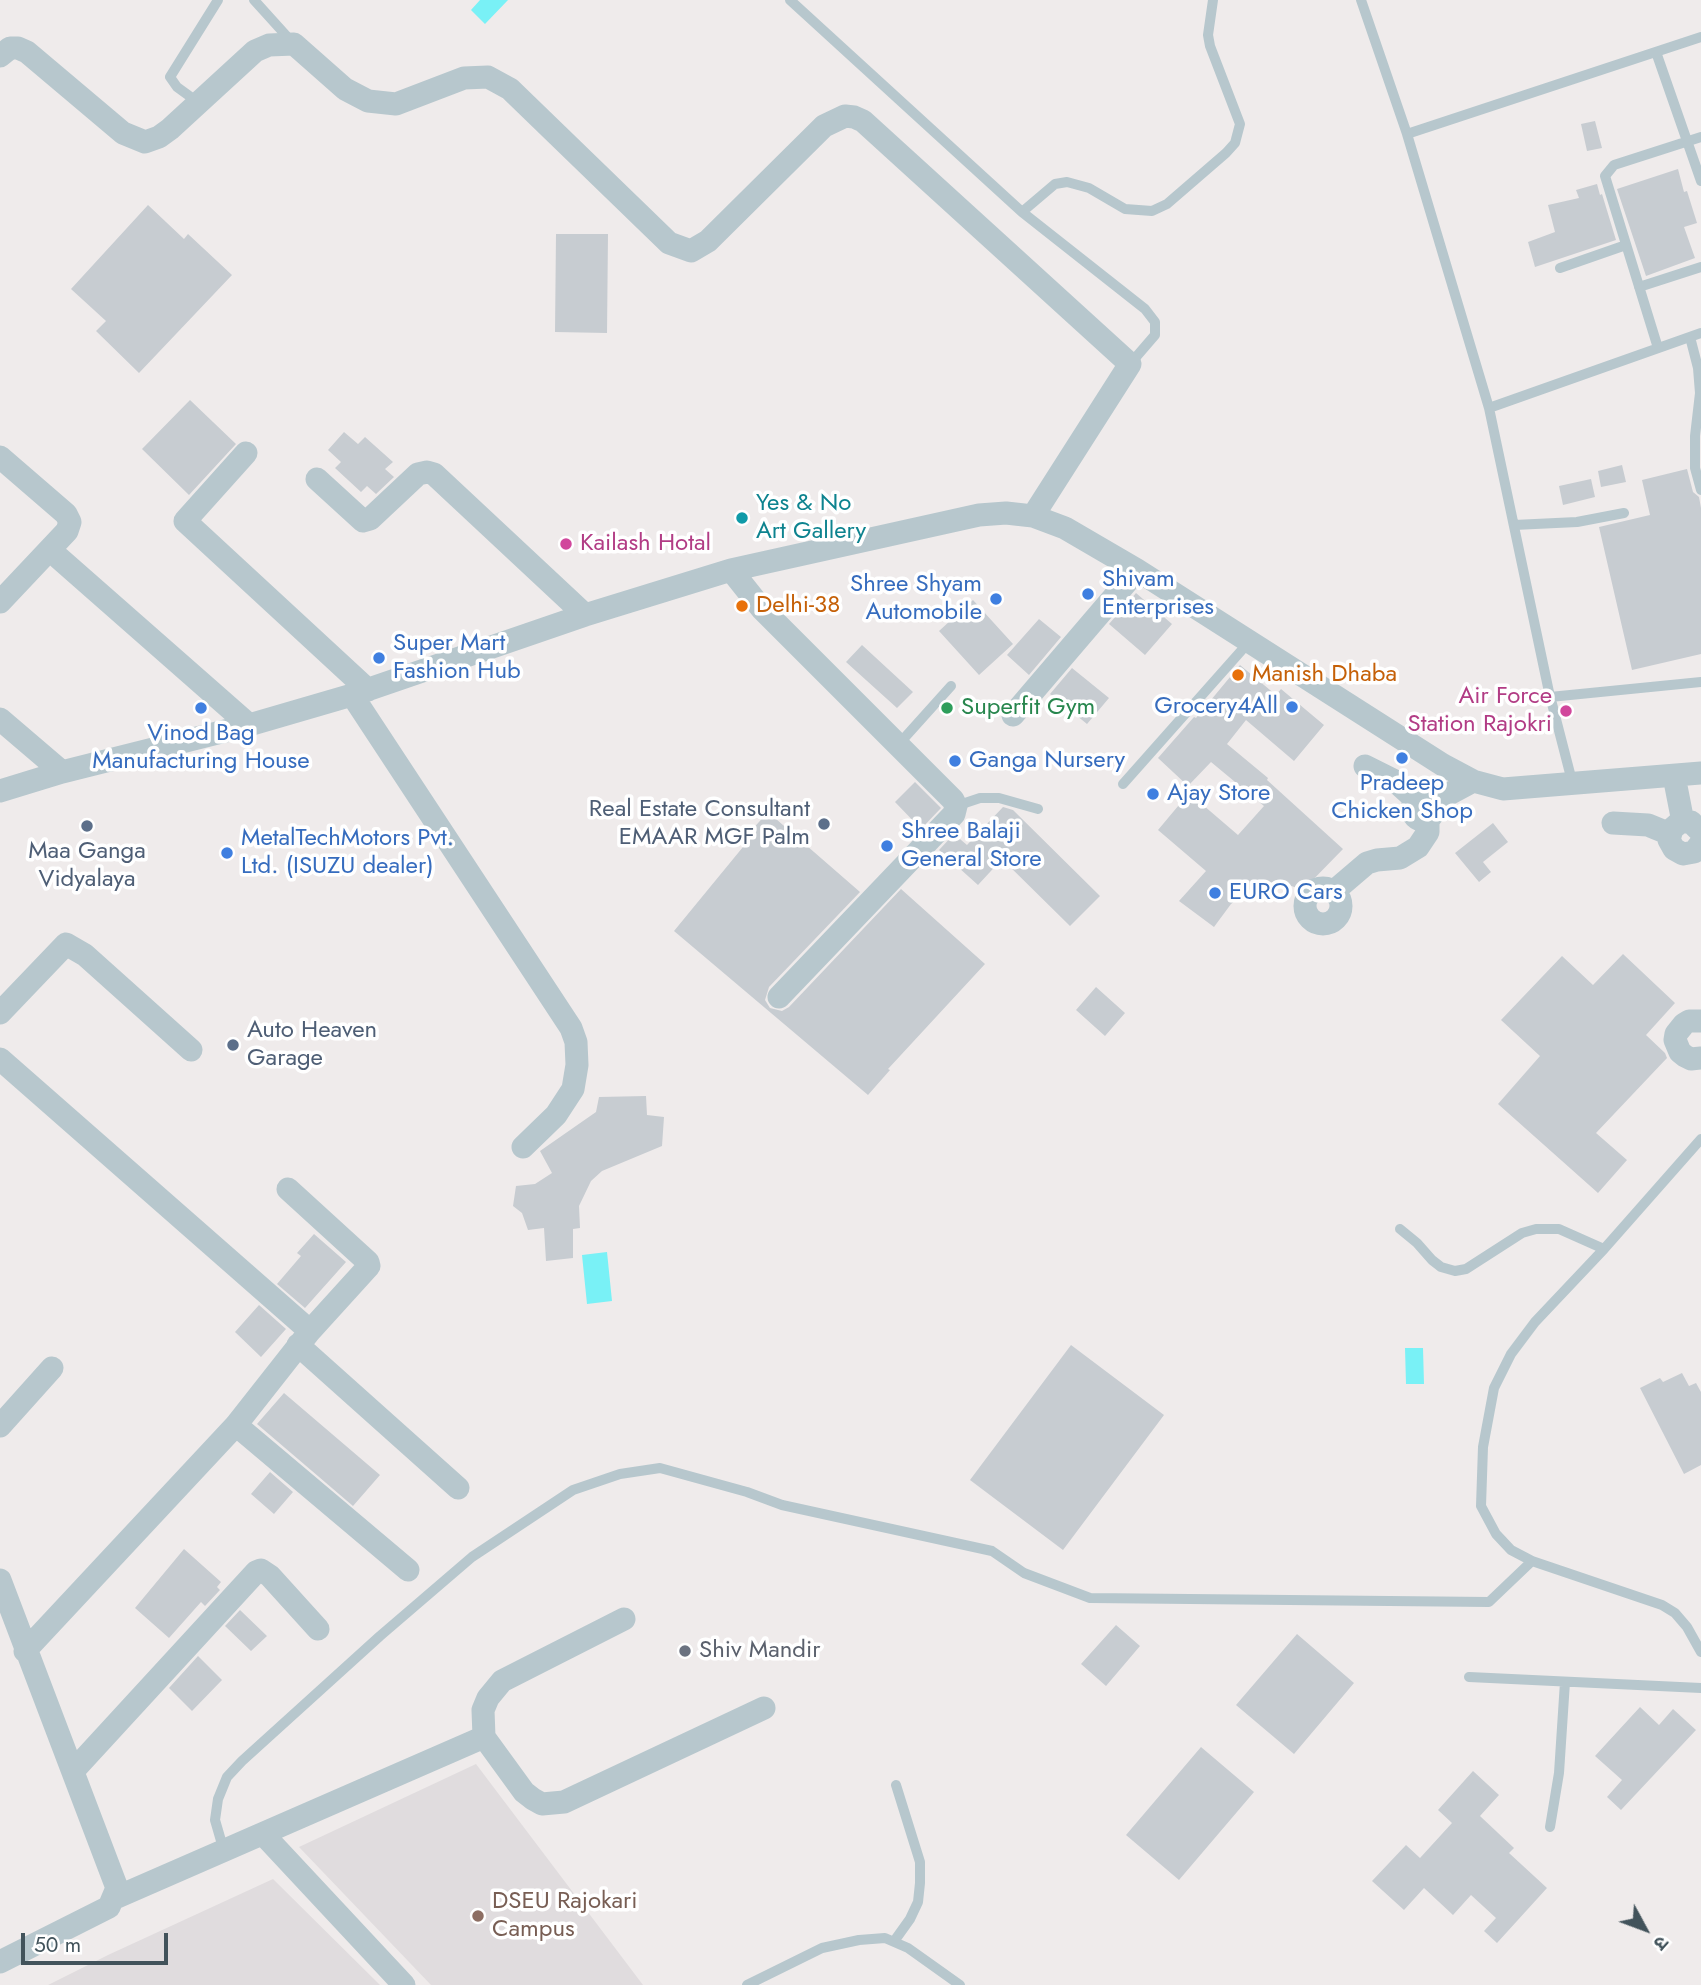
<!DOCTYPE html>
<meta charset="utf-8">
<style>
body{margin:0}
#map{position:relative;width:1701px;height:1985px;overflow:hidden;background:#efebeb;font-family:Jost,"Noto Sans Devanagari",sans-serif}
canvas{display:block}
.north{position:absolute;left:1610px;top:1894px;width:70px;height:70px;-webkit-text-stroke:5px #fff;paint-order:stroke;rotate:131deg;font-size:19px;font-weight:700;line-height:28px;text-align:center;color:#42535b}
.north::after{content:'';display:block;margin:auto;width:24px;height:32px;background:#42535b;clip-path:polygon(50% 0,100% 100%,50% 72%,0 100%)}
.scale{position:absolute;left:21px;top:1933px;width:147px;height:32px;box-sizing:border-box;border:4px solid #42535b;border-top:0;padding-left:9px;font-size:21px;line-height:24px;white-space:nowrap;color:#42535b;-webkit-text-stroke:5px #fff;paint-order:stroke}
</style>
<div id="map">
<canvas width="1701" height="1985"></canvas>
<div class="north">उ</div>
<div class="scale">50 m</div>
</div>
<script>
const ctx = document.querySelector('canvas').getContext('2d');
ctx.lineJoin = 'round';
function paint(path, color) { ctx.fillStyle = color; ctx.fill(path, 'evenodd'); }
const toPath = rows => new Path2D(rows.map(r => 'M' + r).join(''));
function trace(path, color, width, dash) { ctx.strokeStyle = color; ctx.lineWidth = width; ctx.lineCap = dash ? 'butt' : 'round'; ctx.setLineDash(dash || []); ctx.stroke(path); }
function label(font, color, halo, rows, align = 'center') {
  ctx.font = font + ' Jost,sans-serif'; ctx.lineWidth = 7; ctx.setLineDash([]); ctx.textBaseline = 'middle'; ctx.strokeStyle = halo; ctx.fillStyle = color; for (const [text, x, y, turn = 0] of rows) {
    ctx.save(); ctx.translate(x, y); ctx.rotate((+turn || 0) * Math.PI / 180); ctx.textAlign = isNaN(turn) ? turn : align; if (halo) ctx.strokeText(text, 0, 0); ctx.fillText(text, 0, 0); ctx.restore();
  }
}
paint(toPath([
 [476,1764,643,1985,431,1985,299,1847],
 [273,1879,380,1985,48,1985,108,1955]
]), '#e0dcde');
paint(toPath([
 [480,0,508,0,485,24,471,10],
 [607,1252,612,1301,587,1304,582,1255],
 [1405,1348,1423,1348,1424,1384,1406,1384]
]), '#79f1f6');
paint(toPath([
 [1595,121,1602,148,1587,151,1581,124],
 [1678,169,1684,192,1687,191,1697,223,1684,227,1695,258,1646,276,1617,189],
 [1597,184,1600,195,1602,194,1616,240,1535,267,1528,242,1555,232,1548,205,1579,198,1576,190],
 [148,205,184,239,188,234,232,275,139,373,96,331,106,321,71,289],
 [556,234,608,234,607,333,555,332],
 [190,400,236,444,189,495,142,449],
 [344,432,358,444,365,437,393,462,385,469,394,477,376,494,367,486,361,492,335,468,341,462,328,450],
 [1622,465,1626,482,1601,487,1598,471],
 [1687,469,1693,492,1699,497,1701,508,1701,654,1632,670,1599,527,1650,515,1642,480],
 [1591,479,1595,497,1563,505,1559,486],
 [1136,593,1172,624,1145,655,1109,624],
 [973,600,1013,644,979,675,939,631],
 [1039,619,1061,637,1029,675,1007,655],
 [862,645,913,692,897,708,846,662],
 [1240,665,1276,695,1281,689,1324,725,1294,761,1246,720,1227,744,1268,778,1267,780,1343,849,1303,890,1277,881,1253,887,1231,904,1214,927,1179,901,1206,871,1158,830,1189,793,1238,835,1264,806,1211,762,1188,786,1158,758,1194,717,1196,718],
 [1072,668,1109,698,1087,724,1050,694],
 [915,782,941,808,921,829,895,802],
 [1003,807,1013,810,1100,896,1070,926,1002,859,978,885,939,850,954,834,967,845],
 [768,812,860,892,769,987,765,1000,770,1008,782,1011,789,1007,901,889,985,964,888,1069,890,1070,868,1095,674,931,752,836,749,833],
 [1493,823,1508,842,1483,862,1491,872,1479,882,1455,853],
 [1623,954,1675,1003,1646,1035,1665,1053,1667,1058,1596,1133,1627,1160,1598,1193,1498,1104,1540,1056,1501,1020,1562,956,1593,985],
 [1096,987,1125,1013,1105,1036,1076,1010],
 [646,1096,647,1115,664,1117,662,1146,602,1171,591,1181,579,1206,580,1228,573,1229,573,1258,546,1261,544,1228,528,1230,522,1213,513,1206,516,1186,535,1184,552,1173,540,1151,596,1112,599,1097],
 [314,1234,346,1262,305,1308,277,1284,301,1256,297,1253],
 [259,1305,286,1329,261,1357,235,1332],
 [1071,1345,1164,1415,1063,1550,970,1480],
 [1682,1373,1689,1386,1696,1383,1701,1392,1701,1465,1684,1474,1640,1388,1660,1378,1663,1382],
 [284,1393,380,1475,353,1506,257,1424],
 [270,1472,293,1492,274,1514,251,1494],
 [184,1549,221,1582,217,1587,220,1590,205,1606,201,1602,169,1638,135,1608],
 [240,1610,267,1636,251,1651,225,1626],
 [1116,1625,1140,1646,1106,1686,1081,1664],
 [1297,1634,1354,1683,1294,1754,1236,1705],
 [198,1656,222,1680,192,1711,169,1688],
 [1640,1707,1659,1725,1673,1709,1696,1730,1621,1810,1607,1797,1622,1780,1595,1756],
 [1201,1747,1254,1792,1179,1880,1126,1835],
 [1473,1771,1499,1795,1480,1816,1514,1848,1509,1853,1547,1888,1497,1943,1484,1931,1496,1918,1471,1895,1453,1915,1424,1888,1404,1910,1372,1881,1406,1845,1420,1858,1452,1823,1438,1810]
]), '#c7ccd1');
trace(toPath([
 [254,0,292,42],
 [790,0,1022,212,1145,309,1155,322,1155,335,1130,364],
 [1361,0,1407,134,1489,408,1549,692,1573,785],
 [1656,52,1701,181],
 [199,103,177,87,170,77,218,0],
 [1407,134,1701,37],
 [1022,212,1055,184,1067,182,1089,188,1125,209,1152,211,1167,204,1226,153,1235,143,1240,124,1210,46,1208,35,1213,0],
 [1560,268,1626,245],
 [1639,287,1701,267],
 [1690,337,1698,368,1700,393,1695,436,1695,468,1701,490],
 [1658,348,1605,176,1614,165,1701,137],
 [1489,408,1701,333],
 [1514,525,1577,522,1624,513],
 [1550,697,1701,682],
 [898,745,951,686],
 [1123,784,1249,642],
 [956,806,980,798,999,798,1038,809],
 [1701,1139,1604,1249,1535,1322,1511,1354,1494,1388,1483,1447,1481,1506,1496,1534,1511,1550,1532,1561,1662,1605,1675,1613,1687,1627,1701,1652],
 [1400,1229,1417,1243,1432,1260,1441,1267,1455,1271,1466,1269,1522,1233,1536,1229,1559,1229,1604,1249],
 [1469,1677,1701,1688],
 [1550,1827,1559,1773,1565,1682],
 [224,1851,215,1820,218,1799,227,1777,242,1761,380,1636,472,1557,573,1490,620,1474,660,1468,747,1492,782,1505,992,1551,1024,1573,1090,1598,1489,1602,1532,1561],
 [895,1940,910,1919,918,1902,920,1883,920,1862,896,1785],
 [747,1985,822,1948,859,1940,885,1938,908,1948,960,1985]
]), '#b7c7cd', 10);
trace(toPath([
 [0,56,10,48,18,48,27,52,123,133,145,142,159,137,170,129,255,51,269,45,294,44,345,89,368,101,396,104,464,78,488,77,510,89,669,243,691,251,708,241,824,126,845,116,854,117,863,121,1130,364,1033,516],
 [246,453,185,521,368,690],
 [0,457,66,514,70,522,67,531,0,602],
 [317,479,363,521,370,519,418,474,427,472,434,474,585,615],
 [59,558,249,725],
 [731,570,762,609,953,800,956,806,954,814,779,997],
 [352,695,571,1028,576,1042,577,1065,573,1089,556,1115,523,1147],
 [1013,715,1137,570],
 [0,719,62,772],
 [1365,766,1395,781,1416,800],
 [1674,776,1683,822],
 [0,791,62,772,249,725,352,695,585,615,731,570,979,515,1006,513,1033,516,1065,528,1137,570,1443,765,1473,781,1503,789,1701,773],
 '1412 809a11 11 0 1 1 22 0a11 11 0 1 1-22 0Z',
 [1432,803,1473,781],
 [1613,823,1648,825,1670,834],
 [1701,832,1691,822,1680,822,1672,829,1669,840,1674,849,1683,854,1694,852,1701,843],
 '1305 906a18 18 0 1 1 36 0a18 18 0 1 1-36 0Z',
 [1333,892,1367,863,1377,860,1400,858,1418,847,1428,832,1428,819],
 [0,1013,66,944,85,955,191,1050],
 [1701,1021,1689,1021,1684,1024,1676,1034,1675,1040,1680,1052,1685,1056,1691,1059,1701,1058],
 [0,1059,310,1331],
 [298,1345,458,1488],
 [236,1425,408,1570],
 [0,1426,52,1368],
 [0,1580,117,1888,109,1907,0,1962],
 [624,1619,502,1681,488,1698,483,1710,484,1737,524,1792,533,1799,542,1804,564,1802,764,1708],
 [25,1651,236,1425,310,1331,369,1266,368,1262,288,1189],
 [74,1770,256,1572,261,1570,270,1576,318,1629],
 [263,1834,404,1985],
 [115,1898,484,1737]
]), '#b7c7cd', 23);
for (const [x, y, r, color] of [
 [742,518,7,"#0f9aa8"],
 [566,544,7,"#d1479c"],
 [1088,594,7,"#3f7fe0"],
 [996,599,7,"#3f7fe0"],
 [742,606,7,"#e8710a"],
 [379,658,7,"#3f7fe0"],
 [1238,675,7,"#e8710a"],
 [1292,707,7,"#3f7fe0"],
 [201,708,7,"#3f7fe0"],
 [947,708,7,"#2e9e5b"],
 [1566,711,7,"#d1479c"],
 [1402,758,7,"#3f7fe0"],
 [955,761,7,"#3f7fe0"],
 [1153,794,7,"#3f7fe0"],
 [824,824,7,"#5c6f8a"],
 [87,826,7,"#5c6f8a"],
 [887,846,7,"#3f7fe0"],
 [227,853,7,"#3f7fe0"],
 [1215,893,7,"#3f7fe0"],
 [233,1045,7,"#5c6f8a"],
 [685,1651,7,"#6b7280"],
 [478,1916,7,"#8d6e63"]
]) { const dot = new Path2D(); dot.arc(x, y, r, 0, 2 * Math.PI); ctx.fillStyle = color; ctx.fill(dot); trace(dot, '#fff', 2.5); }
label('24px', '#0d838f', '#fff', [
 ["Yes & No",756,504],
 ["Art Gallery",756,532]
], 'left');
label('24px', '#b23c85', '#fff', [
 ["Kailash Hotal",580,544],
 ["Air Force",1552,697,"right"],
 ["Station Rajokri",1552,725,"right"]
], 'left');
label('24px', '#366cbe', '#fff', [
 ["Shivam",1102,580],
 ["Enterprises",1102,608],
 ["Shree Shyam",982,585,"right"],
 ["Automobile",982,613,"right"],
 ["Super Mart",393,644],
 ["Fashion Hub",393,672],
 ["Grocery4All",1278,707,"right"],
 ["Vinod Bag",201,734,"center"],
 ["Manufacturing House",201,762,"center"],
 ["Ganga Nursery",969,761],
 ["Pradeep",1402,784,"center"],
 ["Chicken Shop",1402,812,"center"],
 ["Ajay Store",1167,794],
 ["Shree Balaji",901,832],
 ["General Store",901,860],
 ["MetalTechMotors Pvt.",241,839],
 ["Ltd. (ISUZU dealer)",241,867],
 ["EURO Cars",1229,893]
], 'left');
label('24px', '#c56008', '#fff', [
 ["Delhi-38",756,606],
 ["Manish Dhaba",1252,675]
], 'left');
label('24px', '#27864d', '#fff', [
 ["Superfit Gym",961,708]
], 'left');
label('24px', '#4e5e75', '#fff', [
 ["Real Estate Consultant",810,810],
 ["EMAAR MGF Palm",810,838],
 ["Maa Ganga",87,852,"center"],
 ["Vidyalaya",87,880,"center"],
 ["Auto Heaven",247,1031,"left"],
 ["Garage",247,1059,"left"]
], 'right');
label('24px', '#5b616d', '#fff', [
 ["Shiv Mandir",699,1651]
], 'left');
label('24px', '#785e54', '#fff', [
 ["DSEU Rajokari",492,1902],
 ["Campus",492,1930]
], 'left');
</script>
